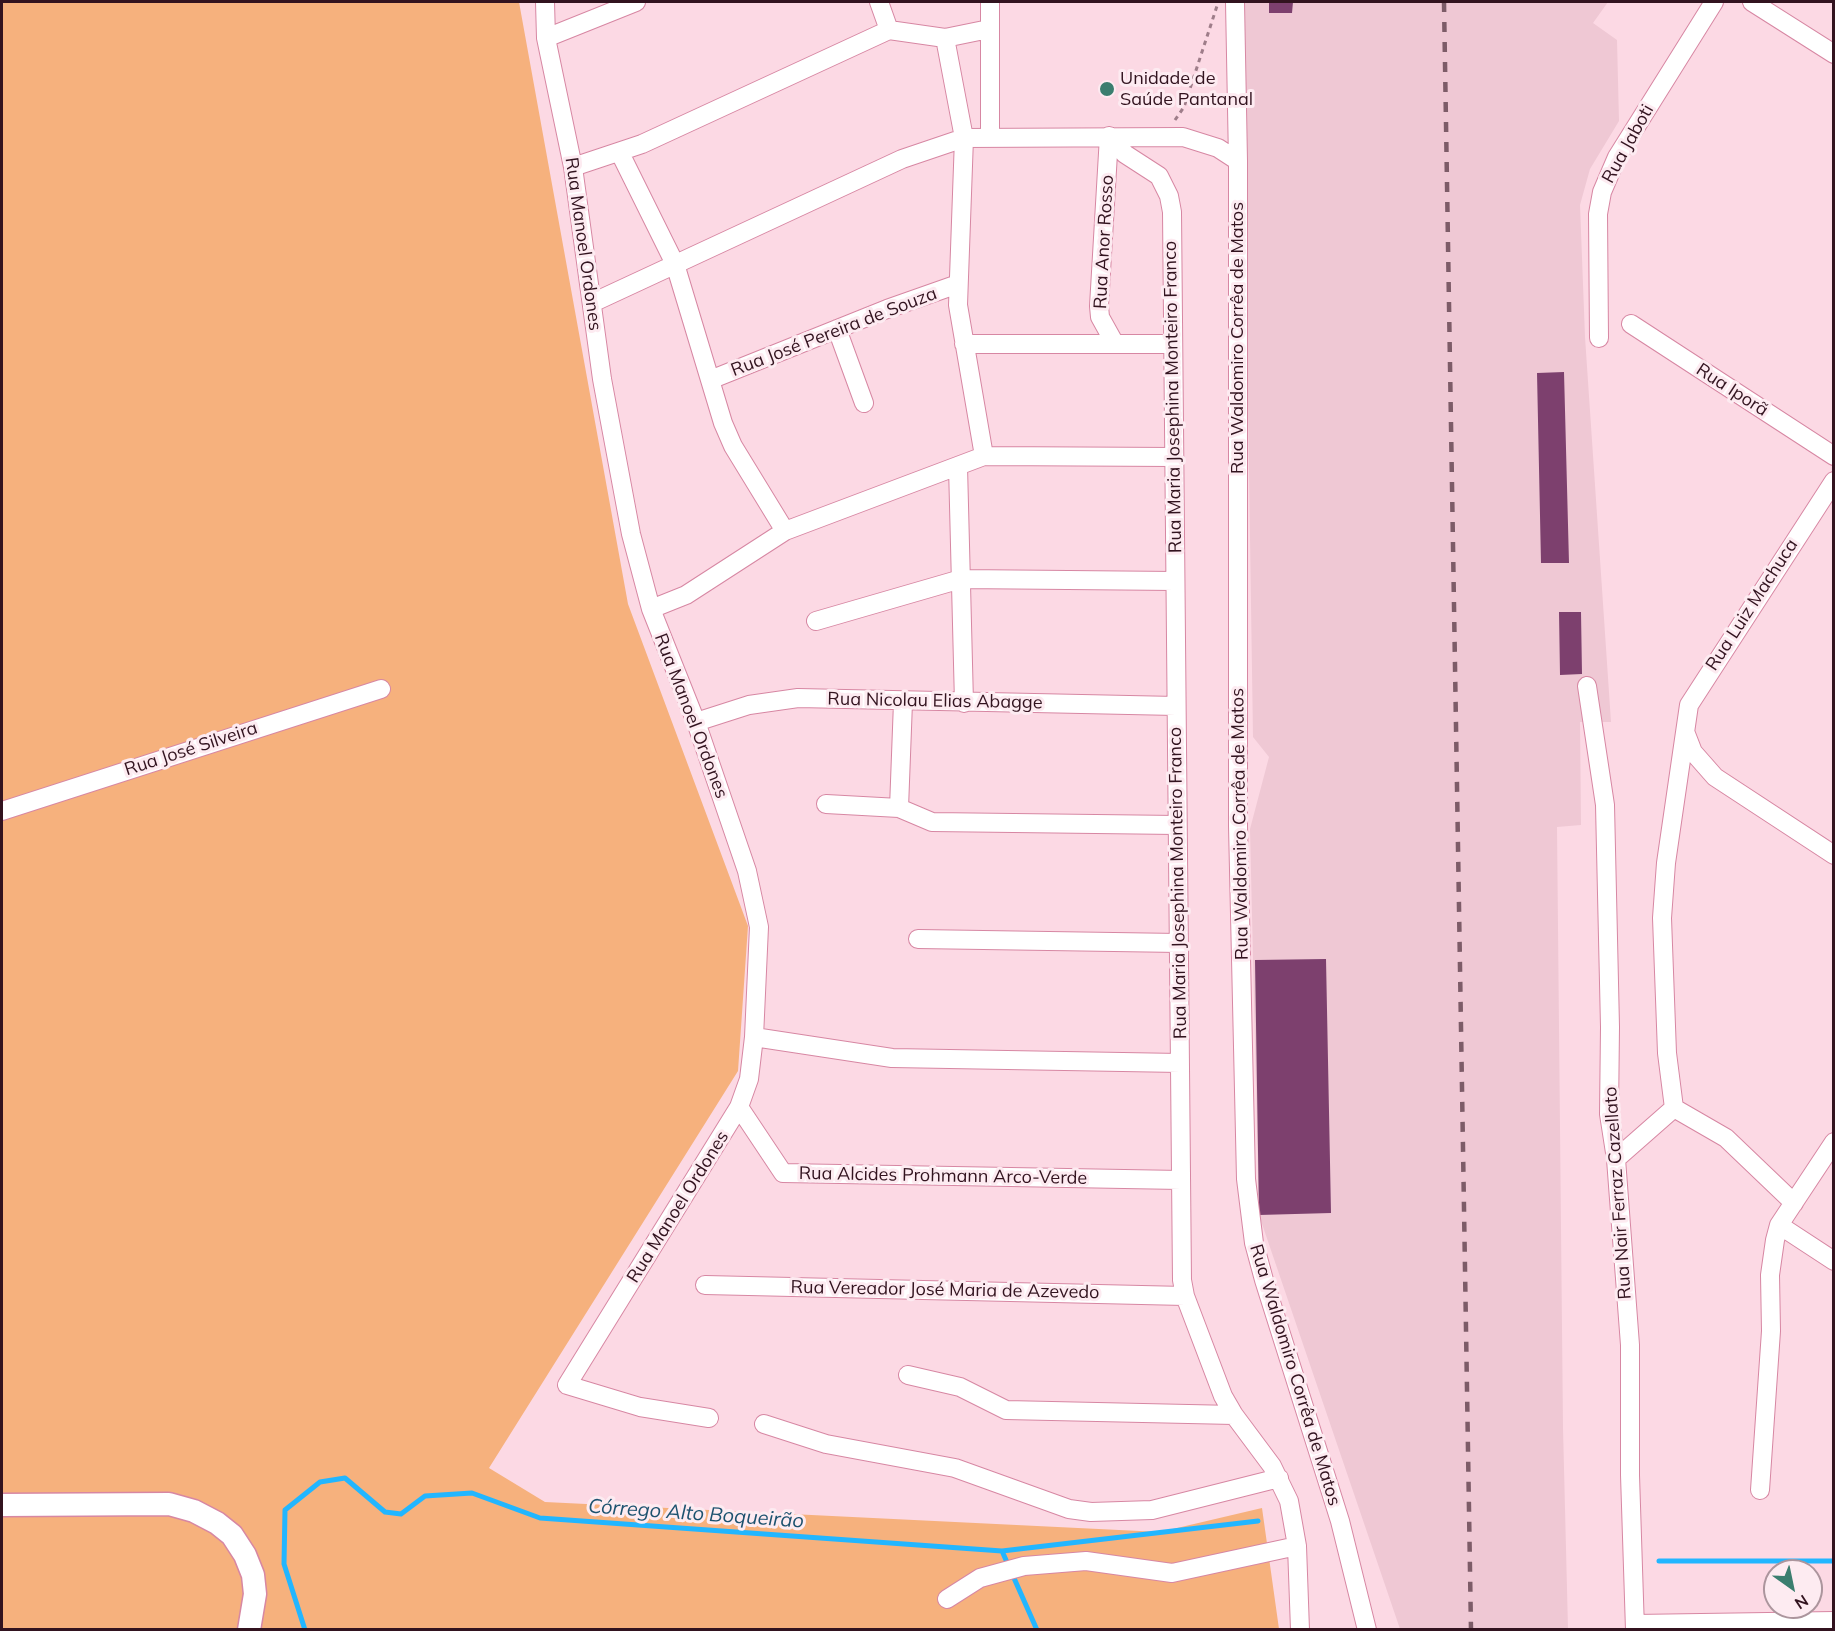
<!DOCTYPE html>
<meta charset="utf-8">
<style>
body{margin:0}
#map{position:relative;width:1835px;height:1631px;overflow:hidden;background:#fcd9e4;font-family:Mulish,sans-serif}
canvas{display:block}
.frame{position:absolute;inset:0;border:3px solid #32131f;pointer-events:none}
.north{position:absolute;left:1763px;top:1559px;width:60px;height:60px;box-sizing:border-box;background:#fdebf1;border:2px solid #ac959d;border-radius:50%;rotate:147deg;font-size:16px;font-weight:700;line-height:24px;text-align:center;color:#32131f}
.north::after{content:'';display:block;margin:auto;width:21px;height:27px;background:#3b7e6f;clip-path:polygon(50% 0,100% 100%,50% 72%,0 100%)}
</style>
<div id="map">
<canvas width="1835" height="1631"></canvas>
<div class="frame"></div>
<div class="north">N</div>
</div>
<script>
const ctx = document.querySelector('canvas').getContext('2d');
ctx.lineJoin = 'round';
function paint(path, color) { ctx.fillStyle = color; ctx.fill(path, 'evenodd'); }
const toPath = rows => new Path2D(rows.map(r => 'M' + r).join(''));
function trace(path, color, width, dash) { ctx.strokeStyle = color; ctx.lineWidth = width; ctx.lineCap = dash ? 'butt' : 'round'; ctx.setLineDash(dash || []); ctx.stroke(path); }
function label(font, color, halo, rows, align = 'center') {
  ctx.font = font + ' Mulish,sans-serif'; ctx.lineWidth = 6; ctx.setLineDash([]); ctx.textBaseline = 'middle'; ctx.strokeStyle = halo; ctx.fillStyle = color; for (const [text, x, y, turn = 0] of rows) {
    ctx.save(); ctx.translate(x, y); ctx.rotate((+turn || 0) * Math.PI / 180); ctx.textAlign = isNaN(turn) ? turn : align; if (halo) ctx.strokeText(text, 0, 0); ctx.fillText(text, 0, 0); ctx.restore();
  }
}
paint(toPath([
 [1242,2,1608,2,1593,23,1617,40,1619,121,1590,169,1580,205,1585,337,1611,722,1580,722,1581,825,1557,827,1563,1428,1568,1629,1400,1629,1259,1215,1250,829,1269,757,1253,737]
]), '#efc8d4');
paint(toPath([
 [2,2,519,2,628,604,748,926,738,1071,489,1468,545,1502,1160,1532,1262,1508,1279,1629,2,1630]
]), '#f6b17d');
trace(toPath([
 [1002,1551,1037,1630],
 [1659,1561,1834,1561],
 [305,1630,284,1564,285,1510,320,1482,345,1478,385,1512,401,1514,425,1496,472,1493,540,1518,1002,1551,1258,1521]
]), '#22b6ff', 5);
paint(toPath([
 [1269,2,1293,2,1292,13,1269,13],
 [1564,372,1569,563,1541,563,1537,373],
 [1559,612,1581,612,1582,674,1560,675],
 [1326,959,1331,1213,1259,1215,1255,960]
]), '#7d406e');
const minor = toPath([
 [545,2,546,38,573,167,602,379,631,534,651,609,696,722,747,871,759,927,754,1037,749,1079,739,1107,567,1385,640,1407,709,1418],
 [879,2,889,30],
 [1235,2,1238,161,1238,826,1246,1179,1254,1243,1264,1280,1340,1521,1367,1630],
 [1752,2,1834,54],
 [546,38,636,2],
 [945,38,964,138,958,305,984,456],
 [990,136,990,2],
 [1109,136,1125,154,1159,176,1169,196,1172,212,1182,1280,1185,1296,1223,1396,1234,1415,1272,1466,1289,1501,1297,1546,1300,1630],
 [1109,136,1099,306,1100,317,1115,344],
 [620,153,675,264,723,423,733,446,785,531],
 [573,167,642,144,889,30,945,38,989,29],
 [592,303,902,159,964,138,1183,137,1218,148,1238,161],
 [1631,324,1834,456],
 [837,329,864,403],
 [1599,338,1598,214,1602,192,1617,157,1714,2],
 [964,344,1173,344],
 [710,380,887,309,958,284],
 [958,466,964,703],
 [651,609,686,595,785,531,984,456,1174,457],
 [816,621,961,579,1175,581],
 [1587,686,1605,805,1610,1027,1609,1114,1616,1159,1630,1345,1630,1475,1635,1630],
 [696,722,749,705,798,698,1176,706],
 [1686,734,1693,752,1715,777,1834,855],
 [826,804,899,808,932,822,1177,825],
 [899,808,903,702],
 [2,811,381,689],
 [918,939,1179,943],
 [754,1037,892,1058,1180,1063],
 [739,1107,783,1173,1181,1180],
 [1674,1108,1667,1053,1662,918,1666,863,1689,705,1834,481],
 [1616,1159,1674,1108,1726,1138,1794,1203],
 [1779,1225,1834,1261],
 [705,1285,1185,1296],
 [908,1375,960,1387,1006,1410,1234,1415],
 [764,1424,826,1444,955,1468,1069,1509,1091,1512,1152,1510,1279,1478],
 [1760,1490,1771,1331,1770,1275,1775,1240,1779,1225,1834,1142],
 [947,1599,980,1578,1024,1566,1086,1561,1172,1573,1297,1546],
 [1635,1624,1834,1621]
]);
const tertiary = toPath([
 [2,1505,169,1504,194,1511,217,1523,232,1535,245,1555,253,1575,255,1594,249,1630]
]);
trace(minor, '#d787a3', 20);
trace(tertiary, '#d787a3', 25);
trace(toPath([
 [1175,120,1184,107,1217,6]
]), '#9e7d89', 3, [4.5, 4.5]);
trace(minor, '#fff', 18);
trace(tertiary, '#fff', 22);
trace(toPath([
 [1444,2,1471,1630]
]), '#7d5c68', 4.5, [10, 10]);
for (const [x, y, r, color] of [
 [1107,89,8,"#3b7e6f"]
]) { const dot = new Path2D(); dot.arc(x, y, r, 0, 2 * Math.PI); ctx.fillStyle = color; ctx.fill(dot); trace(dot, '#fdebf1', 2); }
label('18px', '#32131f', '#fdebf1', [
 ["Unidade de",1120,79],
 ["Saúde Pantanal",1120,100]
], 'left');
label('18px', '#32131f', '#fdebf1', [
 ["Rua Jaboti",1628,144,-61],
 ["Rua Anor Rosso",1104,242,-87],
 ["Rua Manoel Ordones",583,244,82],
 ["Rua José Pereira de Souza",834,332,-21],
 ["Rua Waldomiro Corrêa de Matos",1238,338,-90],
 ["Rua Iporã",1732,390,33],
 ["Rua Maria Josephina Monteiro Franco",1173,397,-91],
 ["Rua Luiz Machuca",1752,605,-57],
 ["Rua Nicolau Elias Abagge",935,701,1],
 ["Rua Manoel Ordones",691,716,69],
 ["Rua José Silveira",191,749,-18],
 ["Rua Waldomiro Corrêa de Matos",1240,824,-91],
 ["Rua Maria Josephina Monteiro Franco",1178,883,-91],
 ["Rua Alcides Prohmann Arco-Verde",943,1176,1],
 ["Rua Nair Ferraz Cazellato",1618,1193,-94],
 ["Rua Manoel Ordones",678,1207,-58],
 ["Rua Vereador José Maria de Azevedo",945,1290,1],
 ["Rua Waldomiro Corrêa de Matos",1295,1375,73]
]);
label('italic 20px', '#1d526f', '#fdebf1', [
 ["Córrego Alto Boqueirão",696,1514,4]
]);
</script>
